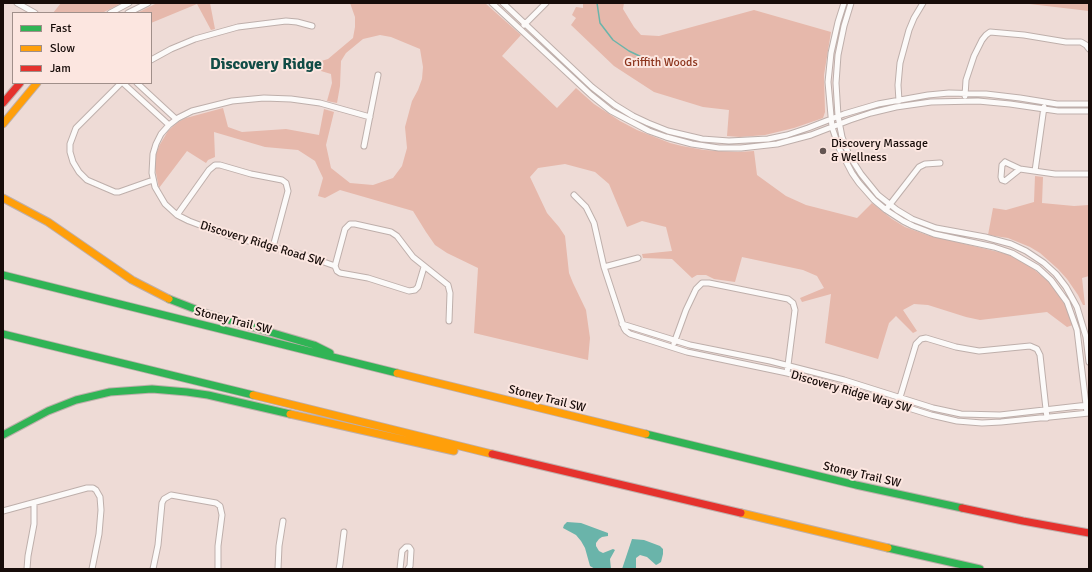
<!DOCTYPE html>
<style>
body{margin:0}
#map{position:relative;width:1092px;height:572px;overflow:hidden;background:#eedbd6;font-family:Signika,sans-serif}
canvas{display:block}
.frame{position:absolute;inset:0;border:4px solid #170c09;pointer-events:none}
.legend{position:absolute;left:12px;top:12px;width:140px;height:72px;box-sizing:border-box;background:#fce6e0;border:1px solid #a08f8a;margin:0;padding:5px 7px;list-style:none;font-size:12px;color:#170c09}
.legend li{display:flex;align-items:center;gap:8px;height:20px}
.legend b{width:20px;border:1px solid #a08f8a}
</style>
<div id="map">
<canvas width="1092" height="572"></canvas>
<div class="frame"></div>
<ul class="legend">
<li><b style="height:5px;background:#30b455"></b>Fast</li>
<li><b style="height:5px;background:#ff9f0a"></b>Slow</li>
<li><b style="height:5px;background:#e5322d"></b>Jam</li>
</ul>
</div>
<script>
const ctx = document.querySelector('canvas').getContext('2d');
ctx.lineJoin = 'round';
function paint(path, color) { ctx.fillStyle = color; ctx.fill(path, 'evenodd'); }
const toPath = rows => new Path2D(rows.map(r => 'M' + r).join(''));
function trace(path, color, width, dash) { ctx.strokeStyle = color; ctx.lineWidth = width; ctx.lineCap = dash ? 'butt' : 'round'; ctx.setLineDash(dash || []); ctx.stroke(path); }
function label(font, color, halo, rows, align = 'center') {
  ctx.font = font + ' Signika,sans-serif'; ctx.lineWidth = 4; ctx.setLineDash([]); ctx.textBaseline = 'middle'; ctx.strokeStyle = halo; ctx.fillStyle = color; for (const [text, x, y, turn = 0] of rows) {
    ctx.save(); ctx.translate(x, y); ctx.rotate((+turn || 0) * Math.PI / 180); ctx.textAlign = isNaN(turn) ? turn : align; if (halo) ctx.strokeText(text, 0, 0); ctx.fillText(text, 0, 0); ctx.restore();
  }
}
paint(toPath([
 [61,3,122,3,102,13,53,13],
 [157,3,210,3,215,29,211,30,197,4,151,23,151,13,137,13],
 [350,3,485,3,521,35,502,56,557,108,576,88,594,104,620,121,637,130,670,143,682,146,704,150,738,152,754,151,757,175,786,196,806,205,857,218,872,203,892,219,905,227,927,235,1007,254,1030,266,1049,282,1056,291,1069,311,1073,325,1067,327,1047,312,980,320,966,317,928,305,914,304,903,310,917,331,913,333,896,316,889,323,878,359,825,343,831,294,802,302,800,298,824,288,817,276,803,270,742,257,735,282,714,279,706,275,697,275,692,278,672,259,643,258,642,254,672,251,666,227,642,221,627,227,609,184,595,172,565,164,538,168,530,177,547,213,559,227,565,236,569,273,573,283,586,310,590,338,588,360,474,333,478,268,447,253,435,245,426,232,413,211,340,190,325,198,318,196,323,178,315,161,298,150,265,147,214,132,215,157,208,160,206,163,187,151,159,188,155,168,156,154,159,146,168,131,178,122,186,118,223,108,228,127,242,132,286,129,319,135,324,109,334,112,326,145,331,168,350,183,373,185,393,178,402,166,407,148,405,127,412,101,418,90,422,79,423,67,420,49,391,37,380,35,363,39,346,53,341,61,340,86,337,103,327,101,332,83,331,74,321,71,318,62,328,59,353,38,355,27,355,17],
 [583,3,624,3,623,9,634,27,641,35,659,36,754,10,831,32,824,75,825,112,823,118,794,128,765,135,740,137,727,136,729,110,703,107,654,92,614,66,571,25,576,18,572,15,576,7,583,8],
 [1021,3,1089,3,1089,11],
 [1035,176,1043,177,1042,203,1074,206,1089,205,1089,276,1082,278,1085,305,1083,305,1078,295,1067,279,1058,269,1040,253,1030,247,1008,238,988,235,993,208,1006,210,1034,202]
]), '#e6b8ab');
paint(toPath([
 [567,522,581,523,608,533,608,536,602,537,599,539,596,543,596,546,599,551,603,553,613,549,615,550,610,559,611,569,595,569,590,566,585,548,581,541,576,535,563,528,564,525],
 [632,539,644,540,660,546,663,549,663,554,661,562,658,564,656,565,647,557,640,555,636,558,636,569,622,569]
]), '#6ab4aa');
trace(toPath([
 [597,3,600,23,613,40,629,51,650,61]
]), '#6ab4aa', 1.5);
const street = toPath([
 [17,3,35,13],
 [492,3,591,95,611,111,649,131,666,137,692,144,719,148,741,148,777,144,811,135,850,120,871,113,896,107,931,102,978,101,1010,104,1058,111,1089,111],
 [503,3,592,87,615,105,633,116,648,123,668,131,702,139,729,141,768,139,787,135,808,128,844,114,878,104,928,95,949,93,986,94,1020,98,1057,104,1089,104],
 [844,3,838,22,831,53,828,82,832,127,839,148,852,173,859,183,874,200,886,210,903,221,913,226,934,234,994,247,1012,253,1038,268,1051,280,1067,302,1077,330,1087,413],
 [851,3,844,26,838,55,836,83,838,116,842,137,849,155,861,174,878,195,897,210,912,219,936,228,985,237,1011,244,1026,251,1044,263,1056,274,1066,287,1077,307,1086,337,1089,362],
 [110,13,129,3],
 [128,13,148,3],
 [524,25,546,3],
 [151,60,171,49,195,39,238,27,286,21,297,22,312,26],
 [121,83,76,128,70,144,70,152,73,162,79,172,87,180,115,192,119,192,153,180],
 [123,83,169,125],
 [137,83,176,119],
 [965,96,966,80,974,56,982,40,986,35,990,32,1024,35,1066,42,1081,42,1086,45,1089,49],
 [899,101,898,85,900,63,909,30,914,18,923,3],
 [364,146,378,75],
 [1005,162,1020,169,1005,181,1002,180,1001,177,1002,165,1005,162],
 [1020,169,1055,174,1089,174],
 [1035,171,1044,107],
 [574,195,586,207,594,223,604,267,624,328,626,331,630,334,687,352,787,373,822,382,864,394,931,415,957,421,982,423,1001,422,1089,413],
 [888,207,919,167,925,164,940,163],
 [177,215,209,170,215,165,220,165,251,174,282,180,286,183,288,191,273,247],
 [335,266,307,256,229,236,189,221,177,215,165,204,155,187,152,173,153,154,156,144,161,134,169,125,178,118,192,111,232,101,264,98,291,99,320,103,370,117],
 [424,267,418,287,415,290,409,291,368,278,340,273,337,271,335,266,345,229,350,224,355,224,391,232,397,236,413,257,448,285,450,293,449,321],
 [604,267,638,258],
 [622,324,690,345,770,361,844,380,933,408,961,414,1000,415,1088,405],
 [674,343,686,310,696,289,702,283,709,283,788,299,793,303,795,310,787,373],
 [898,404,916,344,921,339,926,338,956,347,979,351,1030,346,1037,349,1040,355,1047,418],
 [3,511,87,488,93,488,96,490,100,497,101,510,99,534,92,569],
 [27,569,28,556,34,524,34,503],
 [153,569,158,545,162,503,164,499,171,495,216,503,220,506,222,515,218,546,218,569],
 [278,569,279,546,283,521],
 [339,569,340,564,344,532],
 [400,569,402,551,406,547,409,547,411,550,410,566,408,569]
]);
const fast = toPath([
 [3,275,397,373],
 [169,299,208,314,314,345,330,353],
 [3,334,253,395],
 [646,434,856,485,962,508],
 [3,435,48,411,76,400,110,392,152,389,187,392,208,395,290,414],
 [888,548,980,569]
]);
const slow = toPath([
 [3,124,37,83],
 [3,198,48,222,132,280,169,299],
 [397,373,646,434],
 [253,395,492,454],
 [290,414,454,451],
 [741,513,888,548]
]);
const jam = toPath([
 [3,103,20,83],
 [492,454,741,513],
 [962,508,1023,521,1089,533]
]);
trace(street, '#beafab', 7);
trace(fast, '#beafab', 9);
trace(slow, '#beafab', 9);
trace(jam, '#beafab', 9);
trace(street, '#fcfaf9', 5);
trace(fast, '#30b455', 7);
trace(slow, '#ff9f0a', 7);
trace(jam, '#e5322d', 7);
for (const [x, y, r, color] of [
 [823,151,4,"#625451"]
]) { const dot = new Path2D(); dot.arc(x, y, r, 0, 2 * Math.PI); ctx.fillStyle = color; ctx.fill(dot); trace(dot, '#fce6e0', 1.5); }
label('12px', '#8c341c', '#fce6e0', [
 ["Griffith Woods",661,63]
]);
label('12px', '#170c09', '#fce6e0', [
 ["Discovery Massage",831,144],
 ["& Wellness",831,158]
], 'left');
label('12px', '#170c09', '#fce6e0', [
 ["Discovery Ridge Road SW",262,244,17],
 ["Stoney Trail SW",233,321,14],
 ["Discovery Ridge Way SW",851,392,16],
 ["Stoney Trail SW",547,399,14],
 ["Stoney Trail SW",862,475,13]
]);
label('bold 16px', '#114c46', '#fce6e0', [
 ["Discovery Ridge",266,65]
]);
</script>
